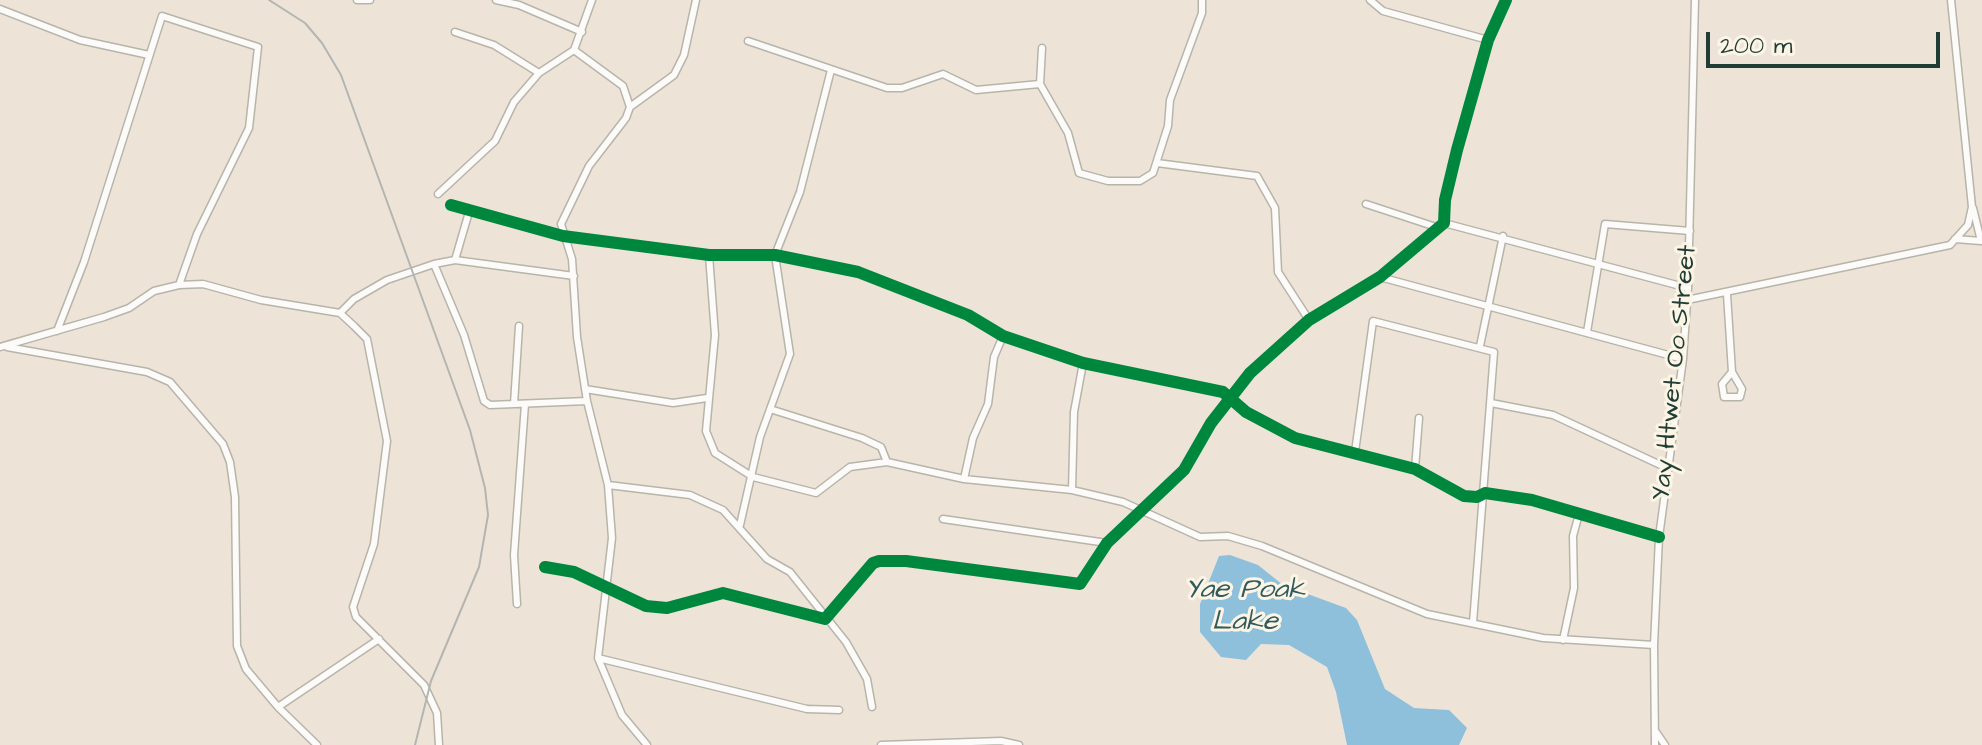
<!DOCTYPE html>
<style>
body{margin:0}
#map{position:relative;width:1982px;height:745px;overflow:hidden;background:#ede4d7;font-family:"Architects Daughter",sans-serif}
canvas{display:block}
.scale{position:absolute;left:1706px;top:32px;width:234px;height:36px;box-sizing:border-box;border:4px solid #1f3d34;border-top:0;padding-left:10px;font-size:24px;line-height:28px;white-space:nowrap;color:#1f3d34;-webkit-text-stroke:6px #fcf5e5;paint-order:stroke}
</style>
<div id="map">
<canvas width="1982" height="745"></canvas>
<div class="scale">200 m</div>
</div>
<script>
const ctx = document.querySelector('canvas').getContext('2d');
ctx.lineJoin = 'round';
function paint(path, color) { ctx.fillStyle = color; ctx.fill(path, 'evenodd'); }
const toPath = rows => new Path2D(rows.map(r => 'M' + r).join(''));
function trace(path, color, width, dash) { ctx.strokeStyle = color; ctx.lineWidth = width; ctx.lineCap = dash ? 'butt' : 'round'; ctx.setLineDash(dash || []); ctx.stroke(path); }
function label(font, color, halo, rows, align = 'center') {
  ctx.font = font + ' "Architects Daughter",sans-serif'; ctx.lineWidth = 6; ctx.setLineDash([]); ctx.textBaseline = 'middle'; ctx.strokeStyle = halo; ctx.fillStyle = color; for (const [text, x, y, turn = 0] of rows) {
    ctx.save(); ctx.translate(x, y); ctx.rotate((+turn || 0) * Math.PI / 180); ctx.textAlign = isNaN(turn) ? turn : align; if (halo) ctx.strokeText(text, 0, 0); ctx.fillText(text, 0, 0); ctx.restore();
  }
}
paint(toPath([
 [1230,555,1258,565,1283,585,1346,608,1357,620,1385,689,1414,708,1449,710,1467,728,1459,745,1347,745,1336,692,1327,667,1289,645,1261,644,1246,660,1221,657,1200,632,1200,604,1219,556]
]), '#8ec0dc');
const minor = toPath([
 [357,0,370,0],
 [496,0,519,5,582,32],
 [1370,0,1383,11,1488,40],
 [0,9,80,40,149,55],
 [455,32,494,45,539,73],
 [748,41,887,88,902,88,943,74,976,90,1040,84],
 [1042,48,1040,84,1068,133,1079,173,1108,181,1140,181,1153,173,1168,126,1170,100,1202,13,1202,0],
 [574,50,623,86,630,107,626,118,589,166,561,224,572,259,577,337,587,401,608,485,612,538,598,658,622,715,647,745],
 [630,107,674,75,684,55,696,0],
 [1157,163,1257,176,1275,208,1278,272,1309,320],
 [438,194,495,141,514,102,539,73,574,50,592,0],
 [1366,204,1439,228],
 [451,205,563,236,709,255,775,255,858,272,968,315,1003,336,1083,363,1223,392,1246,412,1295,438,1415,469,1464,496,1477,497,1485,493,1532,500,1659,537],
 [1444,223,1688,288],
 [1955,239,1981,241,1973,208],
 [709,255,715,335,706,431,715,453,753,477,816,493,850,467,887,462,964,479,1072,490,1123,502,1200,537,1228,536,1262,546,1427,614,1543,638,1654,645],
 [455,260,469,212],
 [434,264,464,335,484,401,490,405,587,401],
 [1380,277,1683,359],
 [1727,294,1732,372,1722,384,1724,397,1740,397,1742,389,1732,372],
 [1687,300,1950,245,1968,225,1972,207,1951,0],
 [340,313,354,299,387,280,434,264,455,260,574,276],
 [57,331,84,262,162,16,258,47,249,128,197,234,179,285],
 [1587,332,1605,224,1690,231],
 [1480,346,1503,236],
 [0,347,104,317,129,308,154,291,179,285,203,284,261,300,340,313,354,326,367,339,387,441,374,544,353,607,356,617,424,685,437,713,439,745],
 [7,347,147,372,170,382,223,444,230,462,235,497,237,646,246,669,278,707,379,639],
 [585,389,673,403,707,398],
 [1491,403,1553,415,1667,468],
 [514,404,519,326],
 [770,409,862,438,881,447,887,462],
 [1355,452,1373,321,1494,352,1473,623],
 [1415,469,1419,418],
 [964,479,973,438,988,404,994,357,1003,336],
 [608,485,690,495,723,510,767,559,790,572,846,642,867,679,872,707],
 [1072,490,1074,412,1083,363],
 [943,519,1107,543],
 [740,525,760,437,790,354,775,255,800,192,831,70],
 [545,567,574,572,646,606,667,608,723,593,825,619,873,563,879,561,906,561,1080,584,1107,543,1184,470,1211,423,1250,373,1309,320,1380,277,1444,223,1445,200,1457,150,1488,40,1506,0],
 [517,604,514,555,525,404],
 [1563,640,1574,588,1573,536,1579,514],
 [598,658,807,709,839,710],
 [278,707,317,745],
 [1656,732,1665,745],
 [881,745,1001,741,1019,745],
 [1655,745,1654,645,1659,537,1683,359,1688,288,1695,0]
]);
trace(minor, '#b7b4aa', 9);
trace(minor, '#fcfbf9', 6);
trace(toPath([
 [269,0,305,23,322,43,341,75,470,430,485,488,488,515,479,567,431,681,415,745]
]), '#b3b5b2', 2);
trace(toPath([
 [451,205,563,236,709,255,775,255,858,272,968,315,1003,336,1083,363,1223,392,1246,412,1295,438,1415,469,1464,496,1477,497,1485,493,1532,500,1659,537],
 [545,567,574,572,646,606,667,608,723,593,825,619,873,563,879,561,906,561,1080,584,1107,543,1184,470,1211,423,1250,373,1309,320,1380,277,1444,223,1445,200,1457,150,1488,40,1506,0]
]), '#00873e', 12);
label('26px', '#1f3d34', '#fcf5e5', [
 ["Yay Htwet Oo Street",1676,373,-84]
]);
label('italic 28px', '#315a5e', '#fcf5e5', [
 ["Yae Poak",1245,591],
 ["Lake",1245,623]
]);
</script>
